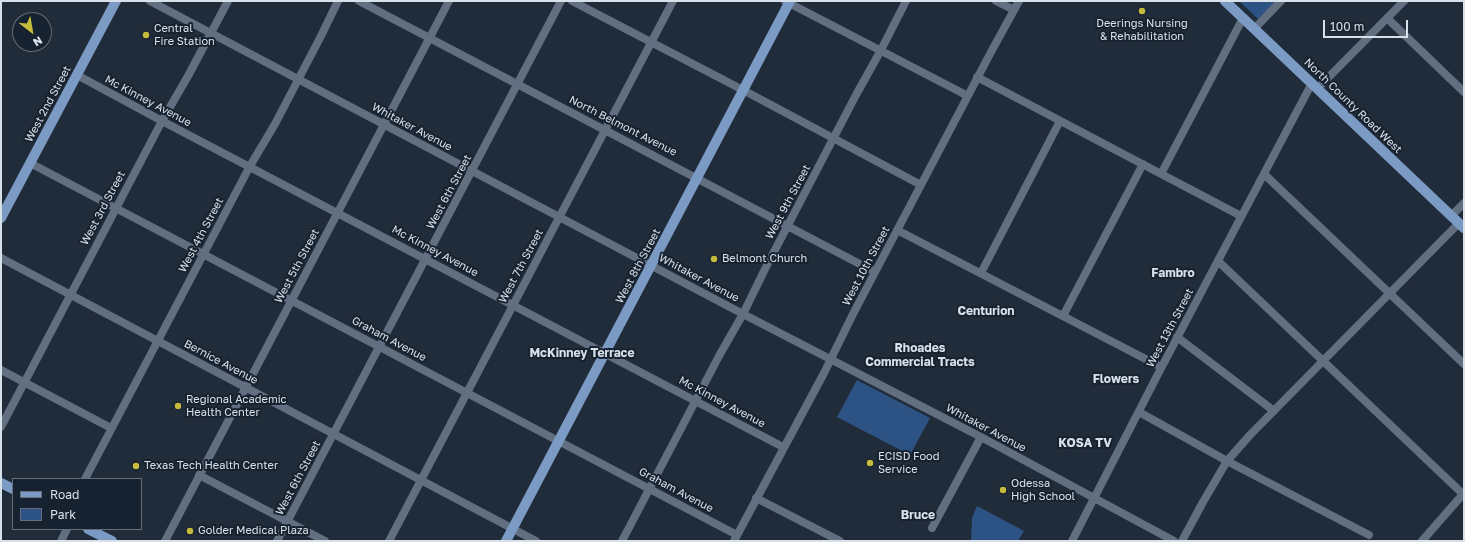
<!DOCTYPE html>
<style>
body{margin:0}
#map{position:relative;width:1465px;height:542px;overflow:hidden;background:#212c3a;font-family:"Golos Text",sans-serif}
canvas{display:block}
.frame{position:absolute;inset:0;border:2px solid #d8e0e9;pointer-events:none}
.legend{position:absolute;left:12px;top:478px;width:130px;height:52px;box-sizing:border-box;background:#172230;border:1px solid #646e7a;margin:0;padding:5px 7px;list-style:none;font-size:12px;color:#d8e0e9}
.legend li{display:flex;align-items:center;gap:8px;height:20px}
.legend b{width:20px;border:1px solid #646e7a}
.north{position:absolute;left:12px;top:12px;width:40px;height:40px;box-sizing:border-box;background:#172230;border:1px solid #646e7a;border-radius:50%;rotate:149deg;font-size:11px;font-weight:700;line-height:16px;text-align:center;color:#d8e0e9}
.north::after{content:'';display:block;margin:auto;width:14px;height:18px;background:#c5bc3d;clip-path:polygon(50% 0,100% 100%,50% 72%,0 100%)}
.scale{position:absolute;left:1323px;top:20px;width:85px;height:18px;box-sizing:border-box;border:2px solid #d8e0e9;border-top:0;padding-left:5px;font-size:12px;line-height:14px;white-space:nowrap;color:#d8e0e9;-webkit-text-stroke:3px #172230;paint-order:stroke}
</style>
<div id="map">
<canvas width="1465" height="542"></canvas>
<div class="frame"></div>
<ul class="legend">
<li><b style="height:5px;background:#7b9ac4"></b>Road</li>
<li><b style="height:11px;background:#2d5385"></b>Park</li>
</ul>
<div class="north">N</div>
<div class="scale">100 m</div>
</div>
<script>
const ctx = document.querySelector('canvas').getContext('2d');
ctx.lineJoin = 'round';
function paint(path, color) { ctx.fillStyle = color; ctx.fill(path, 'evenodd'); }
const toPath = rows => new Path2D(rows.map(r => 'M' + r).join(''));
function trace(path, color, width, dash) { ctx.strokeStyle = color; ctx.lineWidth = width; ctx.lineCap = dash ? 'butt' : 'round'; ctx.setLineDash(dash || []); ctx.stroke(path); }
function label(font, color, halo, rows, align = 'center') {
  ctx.font = font + ' "Golos Text",sans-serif'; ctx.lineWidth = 4; ctx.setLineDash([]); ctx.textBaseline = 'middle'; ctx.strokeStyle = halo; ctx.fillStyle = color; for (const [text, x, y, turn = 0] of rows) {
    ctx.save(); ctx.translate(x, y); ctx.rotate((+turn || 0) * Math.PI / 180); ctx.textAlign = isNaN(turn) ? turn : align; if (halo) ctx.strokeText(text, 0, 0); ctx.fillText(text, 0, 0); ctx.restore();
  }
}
paint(toPath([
 [1239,1,1276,1,1258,19],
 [857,380,930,418,910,455,837,417],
 [977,506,1024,531,1018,541,971,541,972,518]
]), '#2d5385');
trace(toPath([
 [150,1,743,314,981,437,1174,541],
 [359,1,875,272],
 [572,1,743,90,921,185],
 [785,1,968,96],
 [996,1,1014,10],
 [1387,18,1464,92],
 [1254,29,1281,1],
 [77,75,162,121,783,447],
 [977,77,1241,216],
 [1317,89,1404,1],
 [30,163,737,535],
 [1161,174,1243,18],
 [1264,174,1464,364],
 [1451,216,1464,203],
 [897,230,1161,367],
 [1,258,536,541],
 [1218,261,1463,494],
 [981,273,1060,121],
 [1063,316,1143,164],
 [1177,337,1274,411],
 [1,370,111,428],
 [1139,412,1227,461,1369,535],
 [1,427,162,121,188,76,228,1],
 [199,475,325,541],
 [85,479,250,166,275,124,321,36,338,1],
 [756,498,840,541],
 [932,528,981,437],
 [61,541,67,529],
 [165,541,449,1],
 [277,541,561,1],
 [389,541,673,1],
 [622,541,719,356,743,314,765,269,856,95,881,50,906,1],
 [734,541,824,373,853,314,991,52,1019,1],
 [1072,541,1158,374,1312,83],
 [1182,541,1203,502,1227,461,1250,435,1459,223],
 [1422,541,1464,493]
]), '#626f80', 8);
trace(toPath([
 [1225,1,1464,228],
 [1,218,116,1],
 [1,483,13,489],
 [88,529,112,541],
 [506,541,790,1]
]), '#7b9ac4', 10);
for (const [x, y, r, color] of [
 [1142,11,4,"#c5bc3d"],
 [146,35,4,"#c5bc3d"],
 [714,259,4,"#c5bc3d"],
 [178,406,4,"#c5bc3d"],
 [870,463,4,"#c5bc3d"],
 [136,466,4,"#c5bc3d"],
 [1003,490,4,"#c5bc3d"],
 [190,531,4,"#c5bc3d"]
]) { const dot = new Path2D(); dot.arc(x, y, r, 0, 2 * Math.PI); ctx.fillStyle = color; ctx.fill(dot); trace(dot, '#172230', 1.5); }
label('11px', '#d8e0e9', '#172230', [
 ["Deerings Nursing",1142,24,"center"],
 ["& Rehabilitation",1142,37,"center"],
 ["Central",154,29],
 ["Fire Station",154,42],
 ["Belmont Church",722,259],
 ["Regional Academic",186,400],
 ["Health Center",186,413],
 ["ECISD Food",878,457],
 ["Service",878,470],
 ["Texas Tech Health Center",144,466],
 ["Odessa",1011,484],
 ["High School",1011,497],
 ["Golder Medical Plaza",198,531]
], 'left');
label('11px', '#d8e0e9', '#172230', [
 ["Mc Kinney Avenue",148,101,28],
 ["West 2nd Street",48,104,-62],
 ["North County Road West",1353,106,44],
 ["North Belmont Avenue",623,126,27],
 ["Whitaker Avenue",412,127,28],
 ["West 6th Street",449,192,-62],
 ["West 9th Street",788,202,-62],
 ["West 3rd Street",103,208,-62],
 ["West 4th Street",201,235,-62],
 ["Mc Kinney Avenue",435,251,28],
 ["West 5th Street",297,266,-62],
 ["West 7th Street",521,266,-62],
 ["West 8th Street",638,266,-62],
 ["West 10th Street",866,266,-62],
 ["Whitaker Avenue",699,278,28],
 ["West 13th Street",1170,328,-62],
 ["Graham Avenue",389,339,28],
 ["Bernice Avenue",221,362,28],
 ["Mc Kinney Avenue",722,402,28],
 ["Whitaker Avenue",986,428,28],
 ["West 6th Street",298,478,-62],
 ["Graham Avenue",676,490,28]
]);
label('bold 12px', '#d8e0e9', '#172230', [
 ["Fambro",1173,273],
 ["Centurion",986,311],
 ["Rhoades",920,348],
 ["Commercial Tracts",920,362],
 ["McKinney Terrace",582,353],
 ["Flowers",1116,379],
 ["KOSA TV",1085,443],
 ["Bruce",918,515]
]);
</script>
